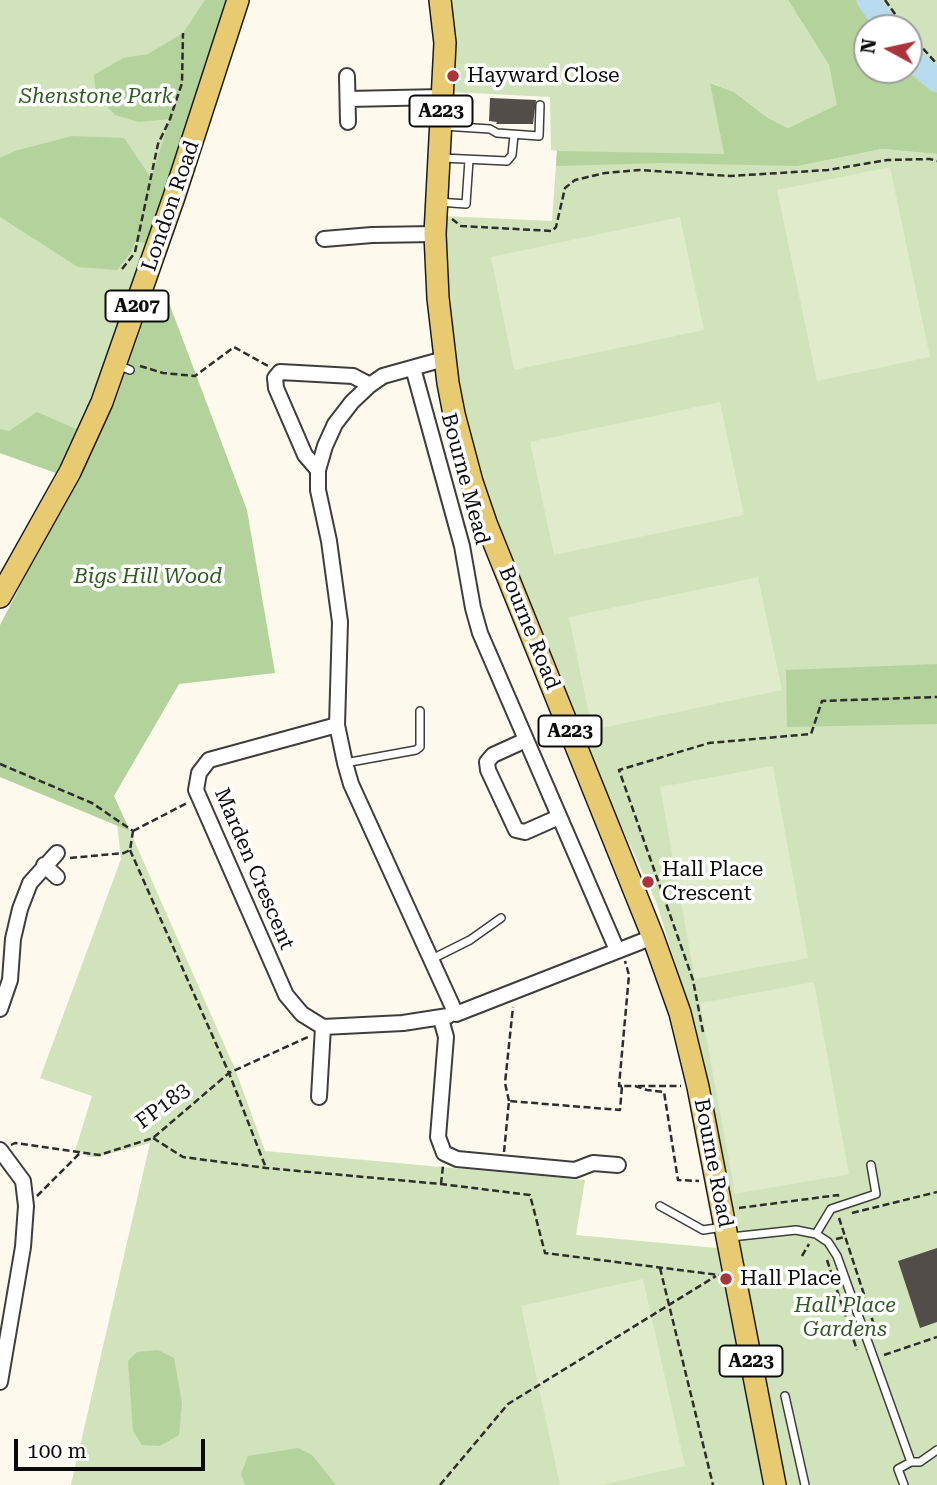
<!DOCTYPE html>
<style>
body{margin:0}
#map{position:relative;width:937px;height:1485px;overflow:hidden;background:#fdf9ec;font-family:"Roboto Serif",serif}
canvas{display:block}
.north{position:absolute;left:853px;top:14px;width:70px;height:70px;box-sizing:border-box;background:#fff;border:2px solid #9d9d9d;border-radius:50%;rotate:278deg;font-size:19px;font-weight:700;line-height:28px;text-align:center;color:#0b0b0b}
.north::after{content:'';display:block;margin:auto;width:24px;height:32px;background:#ab343b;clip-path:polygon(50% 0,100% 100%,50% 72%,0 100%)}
.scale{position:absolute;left:14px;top:1439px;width:191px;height:32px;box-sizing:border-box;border:4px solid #0b0b0b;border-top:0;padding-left:9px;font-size:21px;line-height:24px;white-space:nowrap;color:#0b0b0b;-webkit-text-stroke:5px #fff;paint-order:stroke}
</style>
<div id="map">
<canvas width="937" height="1485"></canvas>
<div class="north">N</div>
<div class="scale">100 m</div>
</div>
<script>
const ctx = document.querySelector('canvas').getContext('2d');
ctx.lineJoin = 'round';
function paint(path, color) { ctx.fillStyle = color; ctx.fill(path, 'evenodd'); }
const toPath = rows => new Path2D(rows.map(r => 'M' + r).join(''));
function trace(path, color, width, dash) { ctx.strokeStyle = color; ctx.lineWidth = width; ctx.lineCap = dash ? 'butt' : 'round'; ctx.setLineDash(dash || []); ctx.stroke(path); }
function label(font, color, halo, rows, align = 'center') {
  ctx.font = font + ' "Roboto Serif",serif'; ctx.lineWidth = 7; ctx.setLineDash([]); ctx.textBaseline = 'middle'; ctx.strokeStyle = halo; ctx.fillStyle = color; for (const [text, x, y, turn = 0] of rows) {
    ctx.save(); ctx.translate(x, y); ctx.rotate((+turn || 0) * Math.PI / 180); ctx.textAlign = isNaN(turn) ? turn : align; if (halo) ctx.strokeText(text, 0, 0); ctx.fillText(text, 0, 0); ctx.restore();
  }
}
paint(toPath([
 [0,0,227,0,179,149,102,372,56,473,0,453],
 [448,0,788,0,829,65,838,105,788,128,768,118,734,92,711,83,724,154,798,166,882,149,937,154,937,1485,781,1485,737,1237,700,1045,657,904,584,744,487,500,467,432,455,366,448,318,443,216,552,221,557,151,551,150,550,97,453,92,453,43],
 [880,0,937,0,937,72,909,41,909,28,898,28],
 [117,824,130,831,235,1069,265,1151,585,1180,576,1235,717,1248,763,1485,71,1485,150,1143,98,1157,87,1157,87,1153,75,1151,92,1096,40,1078,121,859]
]), '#d0e3ba');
paint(toPath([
 [205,0,226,0,147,243,135,242,131,252,117,270,78,267,0,217,0,158,15,151,72,136,124,138,151,178,170,119,139,122,115,115,96,95,94,75,123,58,148,54,183,33],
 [788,0,880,0,898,28,867,28,867,70,909,70,909,41,937,72,937,154,882,149,798,166,661,163,556,166,557,151,724,154,710,83,734,92,768,118,788,128,837,105,829,65],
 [153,293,166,295,247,510,275,673,179,684,114,796,130,831,0,777,0,625,114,405],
 [37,412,76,429,56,473,0,453,0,429,9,431],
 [937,664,937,724,787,727,786,670],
 [158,1350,174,1358,182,1403,179,1435,160,1446,142,1445,133,1431,128,1361,137,1352],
 [298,1448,312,1455,336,1485,245,1485,241,1474,248,1456]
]), '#b4d29b');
paint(toPath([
 [890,167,930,357,817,381,777,190],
 [680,217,704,330,514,370,491,257],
 [720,402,744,515,554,555,530,442],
 [758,577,782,690,592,730,569,617],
 [773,766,808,958,695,979,660,787],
 [814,982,849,1174,735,1194,700,1003],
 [643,1279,685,1466,601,1485,560,1485,521,1306]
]), '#e0ebcb');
trace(toPath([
 [868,0,888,28],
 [909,57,937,81]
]), '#b7daee', 23);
paint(toPath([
 [490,98,536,100,533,124,496,124,497,122,489,121],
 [937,1248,937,1322,920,1328,898,1261]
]), '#534d49');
const service = toPath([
 [443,126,490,129,497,133,539,136,540,105],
 [442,158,507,161,512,155,514,135],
 [438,202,466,204,469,160],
 [117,365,130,370],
 [345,763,416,750,420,747,420,711],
 [432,959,470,940,501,918],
 [660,1206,703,1230,723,1227],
 [816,1234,831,1209,876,1194,871,1165],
 [731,1237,796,1230,816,1234,828,1242,837,1256,911,1462],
 [785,1396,805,1485],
 [904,1485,898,1469,911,1462,920,1462,937,1450]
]);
const minor = toPath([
 [347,76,348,122],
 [348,99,442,97],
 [324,239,372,235,435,234],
 [444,359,383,376,370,385,352,402,335,424,325,446,318,470,318,490,329,541,340,622,337,725,345,763,351,784,456,1014,653,937],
 [413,368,462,546,473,608,480,633,617,950],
 [318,470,305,455,276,388,275,378,280,372,353,376,370,385],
 [526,740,493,755,487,762,488,770,516,830,525,832,559,817],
 [44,865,57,877],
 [0,1009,10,980,13,939,20,909,30,883,57,853],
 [441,1019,446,1037,438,1137,444,1153,457,1159,575,1170,593,1163,618,1165],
 [323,1027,302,1014,286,995,196,790,199,773,209,760,337,725],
 [319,1097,323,1027,403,1023,448,1016],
 [0,1150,23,1181,26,1206,23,1247,0,1382]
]);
const primary = toPath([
 [440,0,445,43,435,234,438,298,448,383,454,414,472,482,486,523,653,937,680,1013,698,1087,775,1485],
 [0,597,70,472,102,402,174,197,238,0]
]);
trace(service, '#3e3e3e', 10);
trace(minor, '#3e3e3e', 18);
trace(primary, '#1c1c1c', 24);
trace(toPath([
 [885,0,905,28],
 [909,33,937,64],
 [452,219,461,226,552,231,556,227,565,188,575,180,605,173,640,170,730,176,828,170,887,160,930,159,937,161],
 [135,252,158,144,170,119,182,83,183,33],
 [122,269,134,254],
 [140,366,163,373,195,376,234,347,268,366],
 [0,764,92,803,133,831],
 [133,831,189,802],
 [130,850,229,1073,266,1168],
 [70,858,124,853,130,850,133,831],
 [703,1032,693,980,619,770,709,743,811,734,822,701,937,697],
 [622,1086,619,1086,629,975,625,961],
 [638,1086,681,1086],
 [509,1101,505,1083,513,1007],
 [153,1138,183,1157,266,1168,441,1184,530,1195,545,1253,719,1275],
 [11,1145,15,1143,99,1155,153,1138,229,1073,310,1036],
 [504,1152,509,1101,620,1110,622,1086,635,1086,647,1090,664,1092,678,1180,699,1181],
 [441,1184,443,1166],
 [37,1196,79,1154],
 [739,1208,838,1195,838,1197],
 [852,1213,937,1192],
 [839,1218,877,1334],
 [836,1239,845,1237],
 [802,1256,809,1244],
 [827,1260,857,1350],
 [660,1268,713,1485],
 [884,1355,937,1337],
 [440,1485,508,1404,716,1276]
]), '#2d2d2d', 2.5, [7, 3.5]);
trace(service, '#fff', 7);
trace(minor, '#fff', 14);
trace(primary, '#e8ca71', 21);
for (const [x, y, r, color] of [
 [453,76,7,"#ab343b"],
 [648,882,7,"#ab343b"],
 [726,1279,7,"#ab343b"]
]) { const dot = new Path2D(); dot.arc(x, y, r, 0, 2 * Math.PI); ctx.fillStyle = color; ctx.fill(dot); trace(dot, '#fff', 2.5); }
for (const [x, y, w] of [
 [441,111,63],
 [137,306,63],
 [570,731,63],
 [751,1361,63]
]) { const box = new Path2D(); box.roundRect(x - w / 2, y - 15.5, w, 31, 5); ctx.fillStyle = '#fff'; ctx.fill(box); trace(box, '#0b0b0b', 2); }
label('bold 19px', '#0b0b0b', null, [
 ["A223",441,111],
 ["A207",137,306],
 ["A223",570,731],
 ["A223",751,1361]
]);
label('21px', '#0b0b0b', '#fff', [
 ["Hayward Close",467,76],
 ["Hall Place",662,870],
 ["Crescent",662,894],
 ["Hall Place",740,1279]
], 'left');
label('italic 21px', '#305b24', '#fff', [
 ["Shenstone Park",96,97],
 ["Bigs Hill Wood",148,577],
 ["Hall Place",845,1306],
 ["Gardens",845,1330]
]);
label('21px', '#0b0b0b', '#fff', [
 ["London Road",171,206,-71],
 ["Bourne Mead",465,479,75],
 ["Bourne Road",529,628,68],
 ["Marden Crescent",254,869,67],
 ["FP183",163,1106,-37],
 ["Bourne Road",713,1163,79]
]);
</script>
